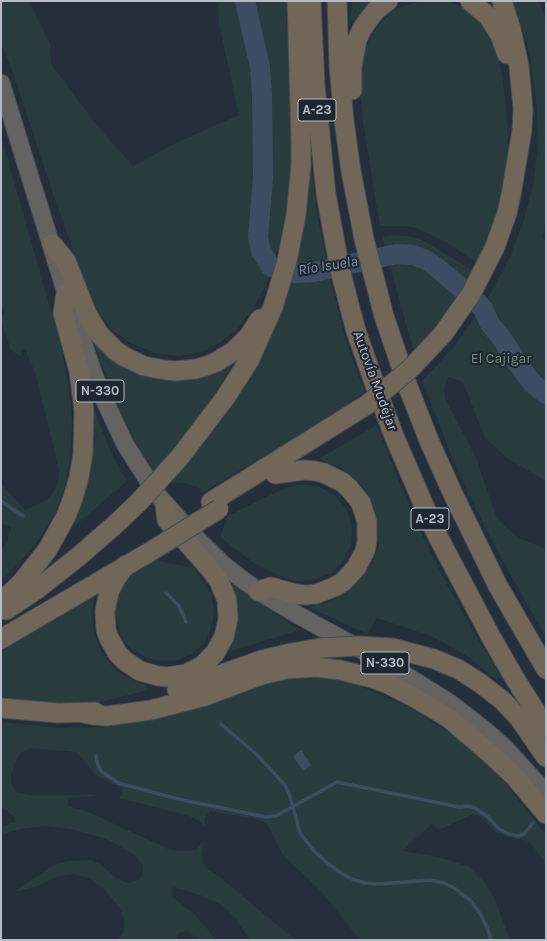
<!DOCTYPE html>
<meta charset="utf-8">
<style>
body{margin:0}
#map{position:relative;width:547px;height:941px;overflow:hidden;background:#252f3b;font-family:Karla,sans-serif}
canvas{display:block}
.frame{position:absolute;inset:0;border:2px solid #b5bcc7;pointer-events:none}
</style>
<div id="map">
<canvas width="547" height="941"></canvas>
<div class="frame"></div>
</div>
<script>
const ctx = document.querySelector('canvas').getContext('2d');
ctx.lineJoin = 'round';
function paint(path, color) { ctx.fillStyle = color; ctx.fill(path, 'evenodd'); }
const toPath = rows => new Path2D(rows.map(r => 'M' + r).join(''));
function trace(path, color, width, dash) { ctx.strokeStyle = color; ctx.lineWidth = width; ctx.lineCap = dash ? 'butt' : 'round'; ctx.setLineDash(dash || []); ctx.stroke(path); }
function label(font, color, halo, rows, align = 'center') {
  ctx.font = font + ' Karla,sans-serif'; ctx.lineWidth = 4; ctx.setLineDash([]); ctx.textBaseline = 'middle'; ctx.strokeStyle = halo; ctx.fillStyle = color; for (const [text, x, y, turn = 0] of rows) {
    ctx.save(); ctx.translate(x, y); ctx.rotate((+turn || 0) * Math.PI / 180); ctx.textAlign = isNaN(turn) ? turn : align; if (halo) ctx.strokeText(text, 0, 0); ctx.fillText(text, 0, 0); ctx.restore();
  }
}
paint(toPath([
 [1,1,29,1,51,46,50,53,51,64,98,127,133,166,176,143,239,115,219,24,217,1,290,1,292,164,289,195,280,242,266,285,250,313,239,327,221,342,204,351,179,356,159,354,130,343,112,330,98,311,84,280,56,202,12,70,1,43],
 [352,1,372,1,367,5,356,22,351,20],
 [422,1,446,1,462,7,479,20,490,36,498,56,503,79,508,131,507,157,503,182,496,212,487,240,477,263,446,242,416,228,406,226,380,226,363,122,360,94,361,70,365,50,373,32,385,18,398,8],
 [513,1,538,1,546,20,546,223,542,238,546,240,546,481,507,458,485,438,463,382,449,377,444,388,445,398,476,458,497,519,518,538,539,546,546,549,546,638,494,545,456,467,422,381,454,347,491,293,510,257,524,220,533,185,538,147,537,109,532,69,526,40],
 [1,136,61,346,71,401,72,429,69,463,65,486,55,513,37,542,19,563,1,581,1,551,8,539,11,527,1,523,1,484,25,510,48,499,54,491,59,480,59,470,35,373,25,349,21,351,22,355,20,356,11,350,1,322,1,316,5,314,1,304],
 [309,140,317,213,329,276,347,345,365,392,329,416,204,492,196,486,184,483,169,482,225,415,252,371,271,335,284,298],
 [392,235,407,236,419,239,433,246,472,270,453,303,443,317,428,335,413,349,382,237],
 [93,342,109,358,127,370,145,377,166,381,190,380,212,374,232,365,213,397,187,432,154,472,139,448,119,409],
 [93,407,110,450,127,481,69,531,90,479,95,442],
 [377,425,397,477,419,529,444,579,471,628,500,675,496,679,464,654,431,636,377,618,368,634,308,607,326,603,345,594,361,579,373,562,379,543,377,521,371,499,359,481,341,468,319,459],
 [303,484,320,487,336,496,347,510,352,527,351,545,343,561,331,573,314,580,297,581,280,576,254,563,220,537,228,516,285,488],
 [152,560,194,568,211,594,214,611,212,626,205,642,192,654,178,660,159,661,145,657,129,647,121,634,117,622,115,607,118,593,126,580,138,567],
 [232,583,299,630,228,652,232,646,236,634,237,620,229,586],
 [95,595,92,611,93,628,98,644,106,659,117,671,132,680,147,686,148,690,105,701,82,705,1,701,1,651],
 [323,676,354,683,414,710,454,736,493,768,546,835,546,863,529,841,507,837,496,832,480,816,473,814,439,830,432,824,402,851,428,855,452,861,469,867,483,881,494,898,510,940,360,940,320,890,283,855,270,829,264,822,256,819,210,811,205,818,205,827,199,821,189,816,119,798,123,794,122,789,96,775,76,752,31,748,20,753,14,764,11,777,12,785,18,793,30,795,103,795,68,798,68,806,91,813,170,850,186,851,196,850,204,840,202,855,203,864,207,869,217,875,295,940,250,940,235,918,222,905,200,895,173,887,172,897,191,911,206,927,216,940,199,940,186,930,178,934,177,940,117,940,124,932,124,919,119,907,104,889,89,878,75,874,58,876,38,886,14,892,54,865,68,861,91,860,101,864,116,878,127,883,136,881,142,876,143,865,134,854,104,838,71,829,45,826,20,829,1,835,1,827,15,822,14,817,5,809,1,808,1,722,58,728,98,727,129,724,188,710,279,679]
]), '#283c3d');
paint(toPath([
 [301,750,311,765,303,771,293,756]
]), '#3c4d63');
trace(toPath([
 [1,501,23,516],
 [166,593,179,606,186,622],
 [221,724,256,754,285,785,289,793,300,833,313,850,325,861,338,871,352,879,365,883,379,884,431,880,444,883,456,889,471,901,481,915,488,930,491,940],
 [96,756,98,765,101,771,118,783,178,799,266,817,276,816,337,782,459,807,468,806,475,808,488,817,499,829,509,834,518,836,524,834,533,823]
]), '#3c4d63', 3.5);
trace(toPath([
 [245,1,260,67,262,94,263,177,258,237,261,251,271,267,295,273,314,272,396,254,413,255,426,260,435,266,473,298,483,309,490,324,503,340,515,360,533,384,546,394]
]), '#3c4d63', 20);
const trunk = toPath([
 [1,83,66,293,93,372,102,395,125,444,156,493,193,535,225,566,239,577,258,591,298,615,391,666,450,703,486,731,504,747,546,793]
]);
const motorway = toPath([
 [311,1,315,85,326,194,340,270,356,331,375,385,394,436,435,531,491,637,514,677,546,728],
 [337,1,339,66,344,121,351,171,364,239,384,316,408,387,430,443,453,494,498,586,546,669],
 [470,1,488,16,500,35,507,54],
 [352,90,352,66,357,40,362,29,369,19,376,10,388,1],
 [52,244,66,261,87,314,99,334,116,351,125,357,144,366,165,370,175,371,196,369,206,366,216,362,234,351,249,336,260,319],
 [495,247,507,213,511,195,522,130,523,109,519,66,511,29,502,1],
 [180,457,225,398,250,359,273,307,287,261,296,215,301,165,301,143,297,1],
 [211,502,368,404],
 [126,565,116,578,109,592,105,611,106,630,109,638,118,654,125,661,140,671,158,676,167,677,186,674,202,666,215,653,224,637,228,619,227,600,219,581,211,570,167,520,165,505],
 [258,591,271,587,296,594,306,595,316,594,334,587,343,582,356,568,365,551,367,541,367,522,361,503,349,488,342,482,324,473,315,471,304,470,275,474],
 [1,602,22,582,48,549,66,516,73,498,79,477,83,454,84,411,79,371,63,313,66,293],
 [6,610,36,590,78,557,118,522],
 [1,639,148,553],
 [392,648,434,659,458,669,480,683,502,700,519,718,546,757],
 [177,690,262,660,291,653,320,648],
 [1,708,58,713,95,712],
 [83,713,93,715,107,716,151,710,205,696,261,675,286,669,317,667,340,670,372,678,388,684,417,699,450,719,494,757,515,777,546,814]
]);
trace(trunk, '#444c57', 19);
trace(motorway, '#444c57', 21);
trace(trunk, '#646362', 17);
trace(motorway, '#716657', 19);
const motorwayBridge = toPath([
 [368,404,410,369,443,334,471,294,495,247],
 [118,522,139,502,180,457],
 [148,553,219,509],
 [320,648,359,646,392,648]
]);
trace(motorwayBridge, '#444c57', 21, []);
trace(motorwayBridge, '#716657', 19);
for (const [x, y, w] of [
 [317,110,38],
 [100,391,48],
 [430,519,38],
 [385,663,48]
]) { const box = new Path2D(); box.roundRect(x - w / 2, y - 11, w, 22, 3); ctx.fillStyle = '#1e2631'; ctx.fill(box); trace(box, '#b5bcc7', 1); }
label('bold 13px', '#b5bcc7', null, [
 ["A-23",317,110],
 ["N-330",100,391],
 ["A-23",430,519],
 ["N-330",385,663]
]);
label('14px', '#6e9676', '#1e2631', [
 ["El Cajigar",501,359]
]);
label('14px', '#b5bcc7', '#1e2631', [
 ["Autovía Mudéjar",375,381,70]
]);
label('italic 15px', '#7f93ac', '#1e2631', [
 ["Río Isuela",328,266,-9]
]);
</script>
